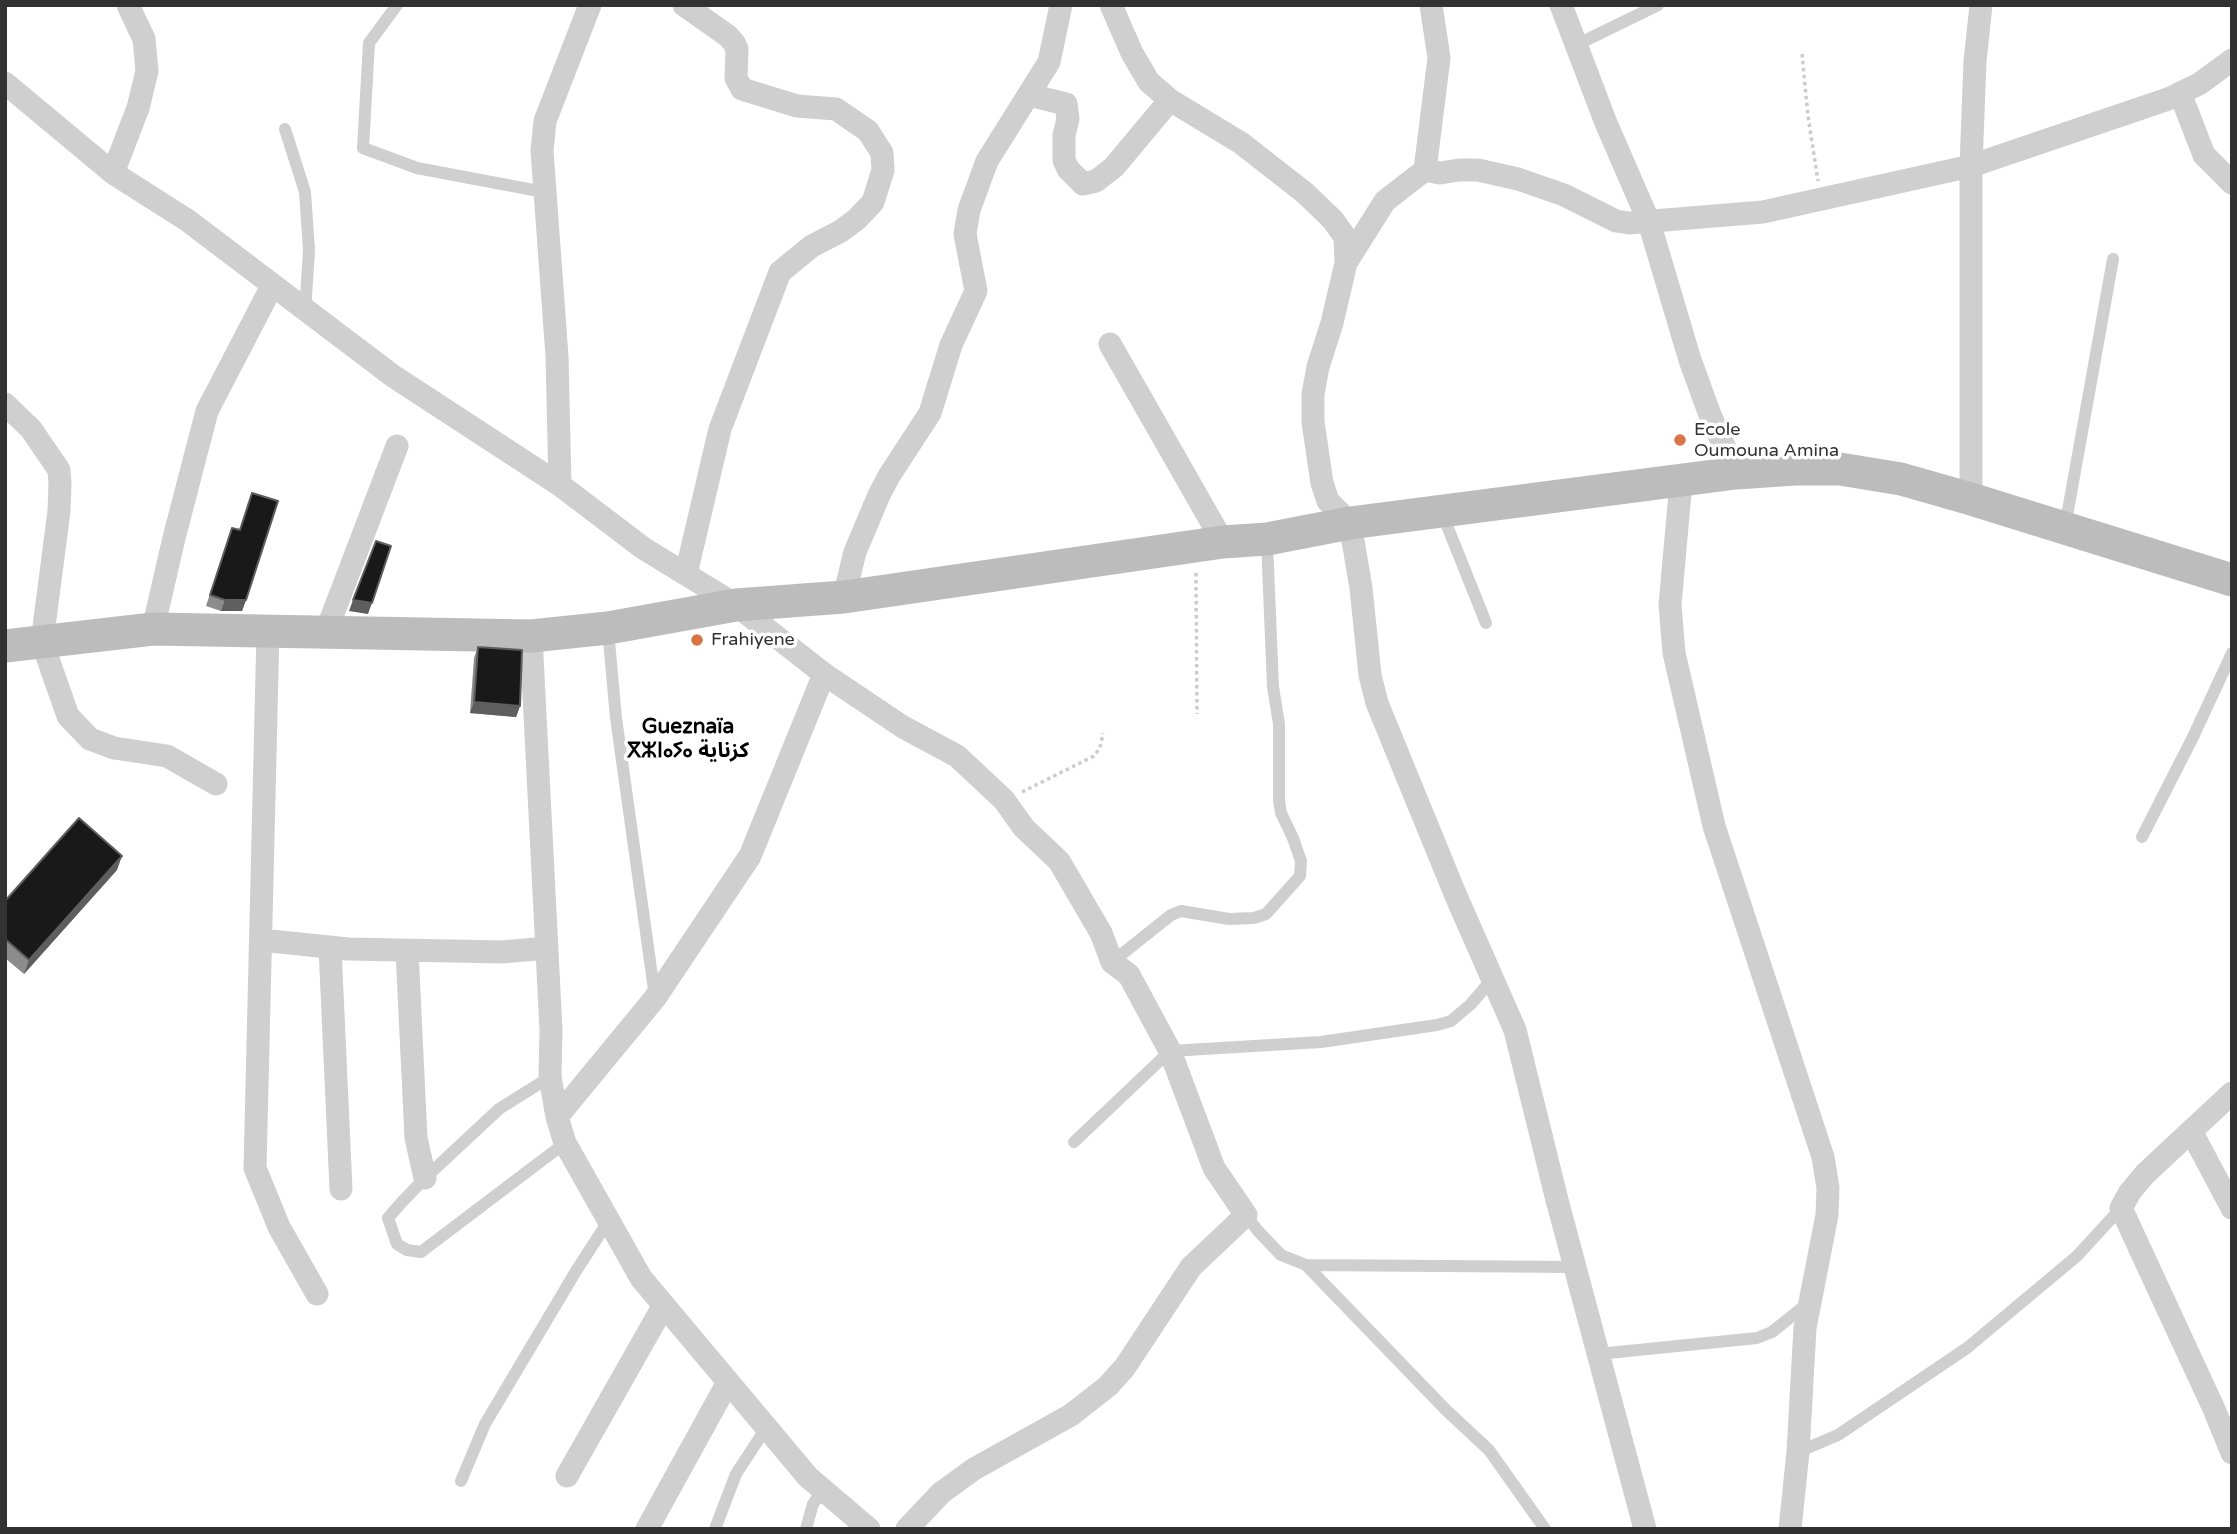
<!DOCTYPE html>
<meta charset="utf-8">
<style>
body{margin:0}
#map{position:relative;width:2237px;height:1534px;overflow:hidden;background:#fff;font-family:"Varela Round",sans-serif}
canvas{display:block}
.frame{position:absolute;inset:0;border:7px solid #323232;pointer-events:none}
</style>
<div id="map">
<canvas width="2237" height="1534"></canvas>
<div class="frame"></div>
</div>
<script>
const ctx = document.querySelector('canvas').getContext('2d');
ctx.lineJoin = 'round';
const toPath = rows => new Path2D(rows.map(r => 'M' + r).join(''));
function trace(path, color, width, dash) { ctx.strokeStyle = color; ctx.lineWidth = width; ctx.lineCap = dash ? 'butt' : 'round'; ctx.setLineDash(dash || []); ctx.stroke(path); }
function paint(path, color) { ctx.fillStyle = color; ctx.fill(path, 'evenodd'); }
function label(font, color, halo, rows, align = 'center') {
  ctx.font = font + ' "Varela Round","Noto Sans Arabic","Noto Sans Tifinagh",sans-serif'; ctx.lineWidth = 7; ctx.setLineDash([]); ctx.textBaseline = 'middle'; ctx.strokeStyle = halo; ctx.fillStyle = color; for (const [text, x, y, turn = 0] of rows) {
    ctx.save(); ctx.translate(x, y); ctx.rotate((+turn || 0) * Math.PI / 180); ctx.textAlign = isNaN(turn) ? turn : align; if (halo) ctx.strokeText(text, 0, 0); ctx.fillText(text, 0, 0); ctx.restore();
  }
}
trace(toPath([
 [1802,54,1808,116,1818,181],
 [1196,573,1197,714],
 [1022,792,1094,756,1100,748,1103,733]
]), '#ccc', 3.5, [3.5, 3.5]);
trace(toPath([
 [397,5,369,43,363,148,417,168,544,192],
 [1576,45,1658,5],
 [285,129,305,192,309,250,305,312],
 [1442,513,1486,623],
 [2065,527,2113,259],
 [608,630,616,718,655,997],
 [2142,837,2193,737,2232,653],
 [1112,962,1171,915,1181,911,1229,919,1254,918,1266,914,1300,876,1301,861,1293,838,1281,813,1279,800,1279,724,1273,687,1267,542],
 [550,1077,499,1109,425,1178,401,1203,388,1218,397,1244,407,1250,421,1252,565,1143],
 [1074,1142,1170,1051,1321,1042,1437,1025,1451,1021,1471,1004,1493,978],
 [1246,1215,1258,1231,1281,1255,1306,1265,1446,1410,1489,1450,1545,1529],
 [1306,1265,1575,1267],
 [1598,1354,1757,1338,1772,1332,1807,1304],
 [1798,1452,1838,1435,1967,1348,2077,1256,2121,1208],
 [461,1481,485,1424,576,1271,609,1220],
 [715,1529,736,1474,766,1428],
 [806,1529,813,1504,823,1490]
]), '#cfcfcf', 12);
trace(toPath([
 [684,5,728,36,734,43,737,49,736,78,742,89,797,106,836,109,868,131,882,153,883,170,873,202,857,219,841,231,812,246,780,272,720,429,686,574],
 [1111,5,1132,53,1149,82,1170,100,1241,143,1305,193,1333,220,1345,237,1346,263,1332,323,1318,367,1313,394,1313,422,1322,483,1328,501,1350,523,1361,588,1370,675,1377,703,1456,896,1515,1030,1557,1200,1645,1529],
 [1561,5,1606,123,1649,222,1690,360,1710,415,1736,473],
 [5,83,113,173,187,220,393,376,560,485,643,548,736,605,824,674,903,727,957,756,1004,800,1024,828,1059,861,1101,933,1112,962,1129,975,1170,1051,1214,1168,1246,1215,1191,1267,1125,1367,1108,1386,1071,1415,974,1469,941,1493,907,1529],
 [2180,93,2204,155,2232,183],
 [1029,95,1066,104,1068,119,1064,135,1064,160,1068,169,1083,184,1096,181,1114,167,1170,100],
 [1425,170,1440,173,1459,170,1478,170,1518,179,1564,195,1616,221,1629,223,1763,212,1971,166,1975,61,1981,5],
 [113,173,138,108,147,71,144,39,128,5],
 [1346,263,1385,201,1425,170,1439,58,1431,5],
 [1110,344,1223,542],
 [5,404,31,429,59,470,60,483,59,511,42,642,68,716,90,739,114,748,167,756,216,784],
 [1681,482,1670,605,1674,653,1714,826,1823,1157,1828,1188,1827,1215,1805,1328,1798,1452,1790,1529],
 [560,485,557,356,542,151,545,121,590,5],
 [1971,499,1971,166,2168,99,2199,84,2232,60],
 [844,597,855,552,879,495,889,476,930,413,951,345,976,291,965,234,969,210,987,161,1049,62,1061,5],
 [153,629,174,538,207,411,272,286],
 [268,631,255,1168,279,1227,317,1294],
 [326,632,397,446],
 [531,636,551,1030,550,1077,557,1117,565,1143,641,1278,808,1477,869,1529],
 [261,940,348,949,502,952,547,948],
 [330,948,341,1189],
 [407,951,416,1138,425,1178],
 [2232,1093,2145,1174,2130,1192,2121,1208,2214,1409,2232,1453],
 [557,1117,655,998,750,856,824,674],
 [2191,1131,2232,1208],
 [567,1476,664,1305],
 [647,1529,728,1382]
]), '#cfcfcf', 23);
trace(toPath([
 [5,646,153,629,531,636,608,628,736,605,844,597,1223,542,1267,539,1350,523,1736,473,1795,469,1840,469,1901,479,1971,499,2232,580]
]), '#bcbcbc', 33);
paint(toPath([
 [228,539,246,600,242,611,221,611,206,606],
 [478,647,520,706,516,717,470,713,474,658],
 [117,870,24,974,5,958,5,901]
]), '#8c8c8c');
paint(toPath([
 [225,600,246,600,242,611,221,611],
 [353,600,372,603,368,614,349,611],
 [474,702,520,706,516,717,470,713],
 [122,856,117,870,24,974,29,960]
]), '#5e5e5e');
const building = toPath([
 [252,493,278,501,246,600,225,600,210,595,232,528,240,530,252,493],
 [376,541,391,546,372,603,353,600,376,541],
 [478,647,522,650,520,706,474,702,478,647],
 [79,818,122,856,29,960,5,939,5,901,79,818]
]);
paint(building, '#191919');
trace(building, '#5e5e5e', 2);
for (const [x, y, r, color] of [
 [1680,440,7,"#d77345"],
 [697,640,7,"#d77345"]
]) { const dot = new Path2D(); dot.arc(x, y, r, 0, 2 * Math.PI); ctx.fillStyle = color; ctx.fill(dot); trace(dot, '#fff', 2.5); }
label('18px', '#323232', '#fff', [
 ["Ecole",1694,430],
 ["Oumouna Amina",1694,451],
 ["Frahiyene",711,640]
], 'left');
label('bold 21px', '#000', '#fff', [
 ["Gueznaïa",688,727],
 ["ⴳⵣⵏⴰⵢⴰ كزناية",688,751]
]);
</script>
